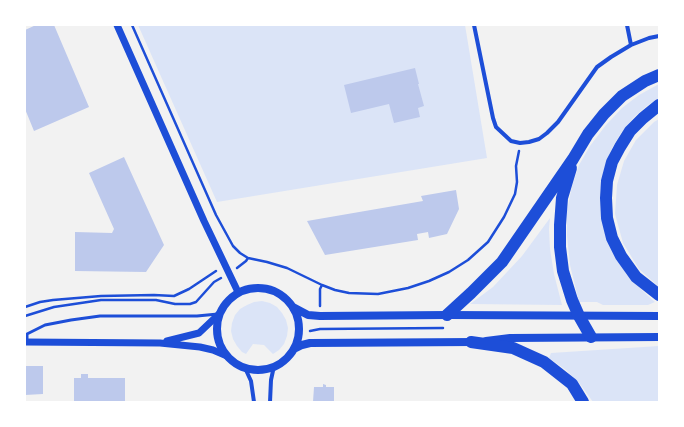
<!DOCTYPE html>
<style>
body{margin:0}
#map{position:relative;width:684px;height:427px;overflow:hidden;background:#f2f2f2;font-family:"DM Sans",sans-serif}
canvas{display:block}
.frame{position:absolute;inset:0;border:26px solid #fff;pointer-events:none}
</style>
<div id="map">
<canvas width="684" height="427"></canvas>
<div class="frame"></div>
</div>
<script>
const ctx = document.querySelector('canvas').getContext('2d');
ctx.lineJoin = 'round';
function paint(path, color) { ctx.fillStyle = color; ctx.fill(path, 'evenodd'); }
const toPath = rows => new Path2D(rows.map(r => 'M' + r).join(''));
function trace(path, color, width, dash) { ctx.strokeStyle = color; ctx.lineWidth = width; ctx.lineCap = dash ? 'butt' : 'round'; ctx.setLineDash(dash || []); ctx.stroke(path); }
paint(toPath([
 [138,25,465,25,487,158,217,202],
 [659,84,659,98,648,105,634,117,621,133,612,148,604,169,600,193,601,216,607,240,616,258,627,275,646,294,655,302,648,305,603,305,597,302,579,302,570,265,567,236,567,211,572,186,579,165,590,146,606,125,622,108,639,95],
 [659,119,659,287,639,269,623,243,615,214,617,185,624,161,636,140,654,122],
 [550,218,549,229,550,249,554,274,562,305,470,304,493,287,522,256],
 [262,301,270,303,277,307,282,313,286,320,288,328,287,336,284,344,279,350,273,354,264,345,253,344,246,354,242,352,237,346,233,339,231,331,232,323,235,315,240,309,247,305,254,302],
 [659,346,659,402,593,402,580,384,566,370,549,358,551,353]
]), '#dbe4f7');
paint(toPath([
 [36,25,54,25,89,107,34,131,25,109,25,30],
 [415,68,419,84,418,84,424,106,418,108,420,117,394,123,389,104,351,113,344,85],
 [124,157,164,245,146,272,75,271,75,232,112,233,114,229,89,173],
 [456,190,459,209,447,234,429,238,428,232,417,234,418,240,325,255,307,221,423,201,421,196],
 [25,366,43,366,43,394,25,395],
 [81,374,88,374,88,378,125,378,125,402,74,402,74,378,81,378],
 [323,384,326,385,326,387,334,387,334,402,313,402,314,387,323,387]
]), '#bdc9ec');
trace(toPath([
 [132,25,216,215,233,246,240,253,248,258,267,262,287,268,322,285,335,290,349,293,378,294,408,288,429,281,449,272,468,260,488,242,504,217,515,194,517,182,516,166,519,151],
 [237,268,246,261,248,258],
 [320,306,320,289,322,285],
 [25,307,40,302,53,300,101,296,154,295,174,296,189,289,216,271],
 [25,316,54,307,101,300,156,300,175,304,190,304,196,302,214,282,221,278],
 [310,331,320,329,443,328]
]), '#1d4ed8', 2.5);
trace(toPath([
 [27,342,27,334,45,325,71,320,100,316,197,316,218,314]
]), '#1d4ed8', 3);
trace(toPath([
 [474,25,493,118,496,127,511,141,520,143,529,142,539,139,547,133,558,122,597,67,611,57,631,45,649,38,659,36],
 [627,25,631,45],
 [245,368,251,381,254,402],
 [270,402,271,380,274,366]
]), '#1d4ed8', 4);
trace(toPath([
 [117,25,204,221,238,292],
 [167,341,199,333,219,314],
 [25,342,160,343,200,347,213,350,227,356]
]), '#1d4ed8', 7);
trace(toPath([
 '217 329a41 41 0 1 1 82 0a41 41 0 1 1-82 0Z',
 [293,307,308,315,320,316,447,315,659,316],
 [486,341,510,338,659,337],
 [294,349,302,345,310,343,474,342]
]), '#1d4ed8', 8);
trace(toPath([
 [659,105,643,118,630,131,620,147,612,162,607,181,606,198,607,218,612,238,621,256,636,277,659,295],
 [571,168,562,198,560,225,560,247,563,271,572,300,579,316,591,337],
 [447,315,471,293,502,262,573,159,588,134,604,114,622,96,645,81,659,75],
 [471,342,513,348,544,362,572,384,583,402]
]), '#1d4ed8', 12);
</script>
